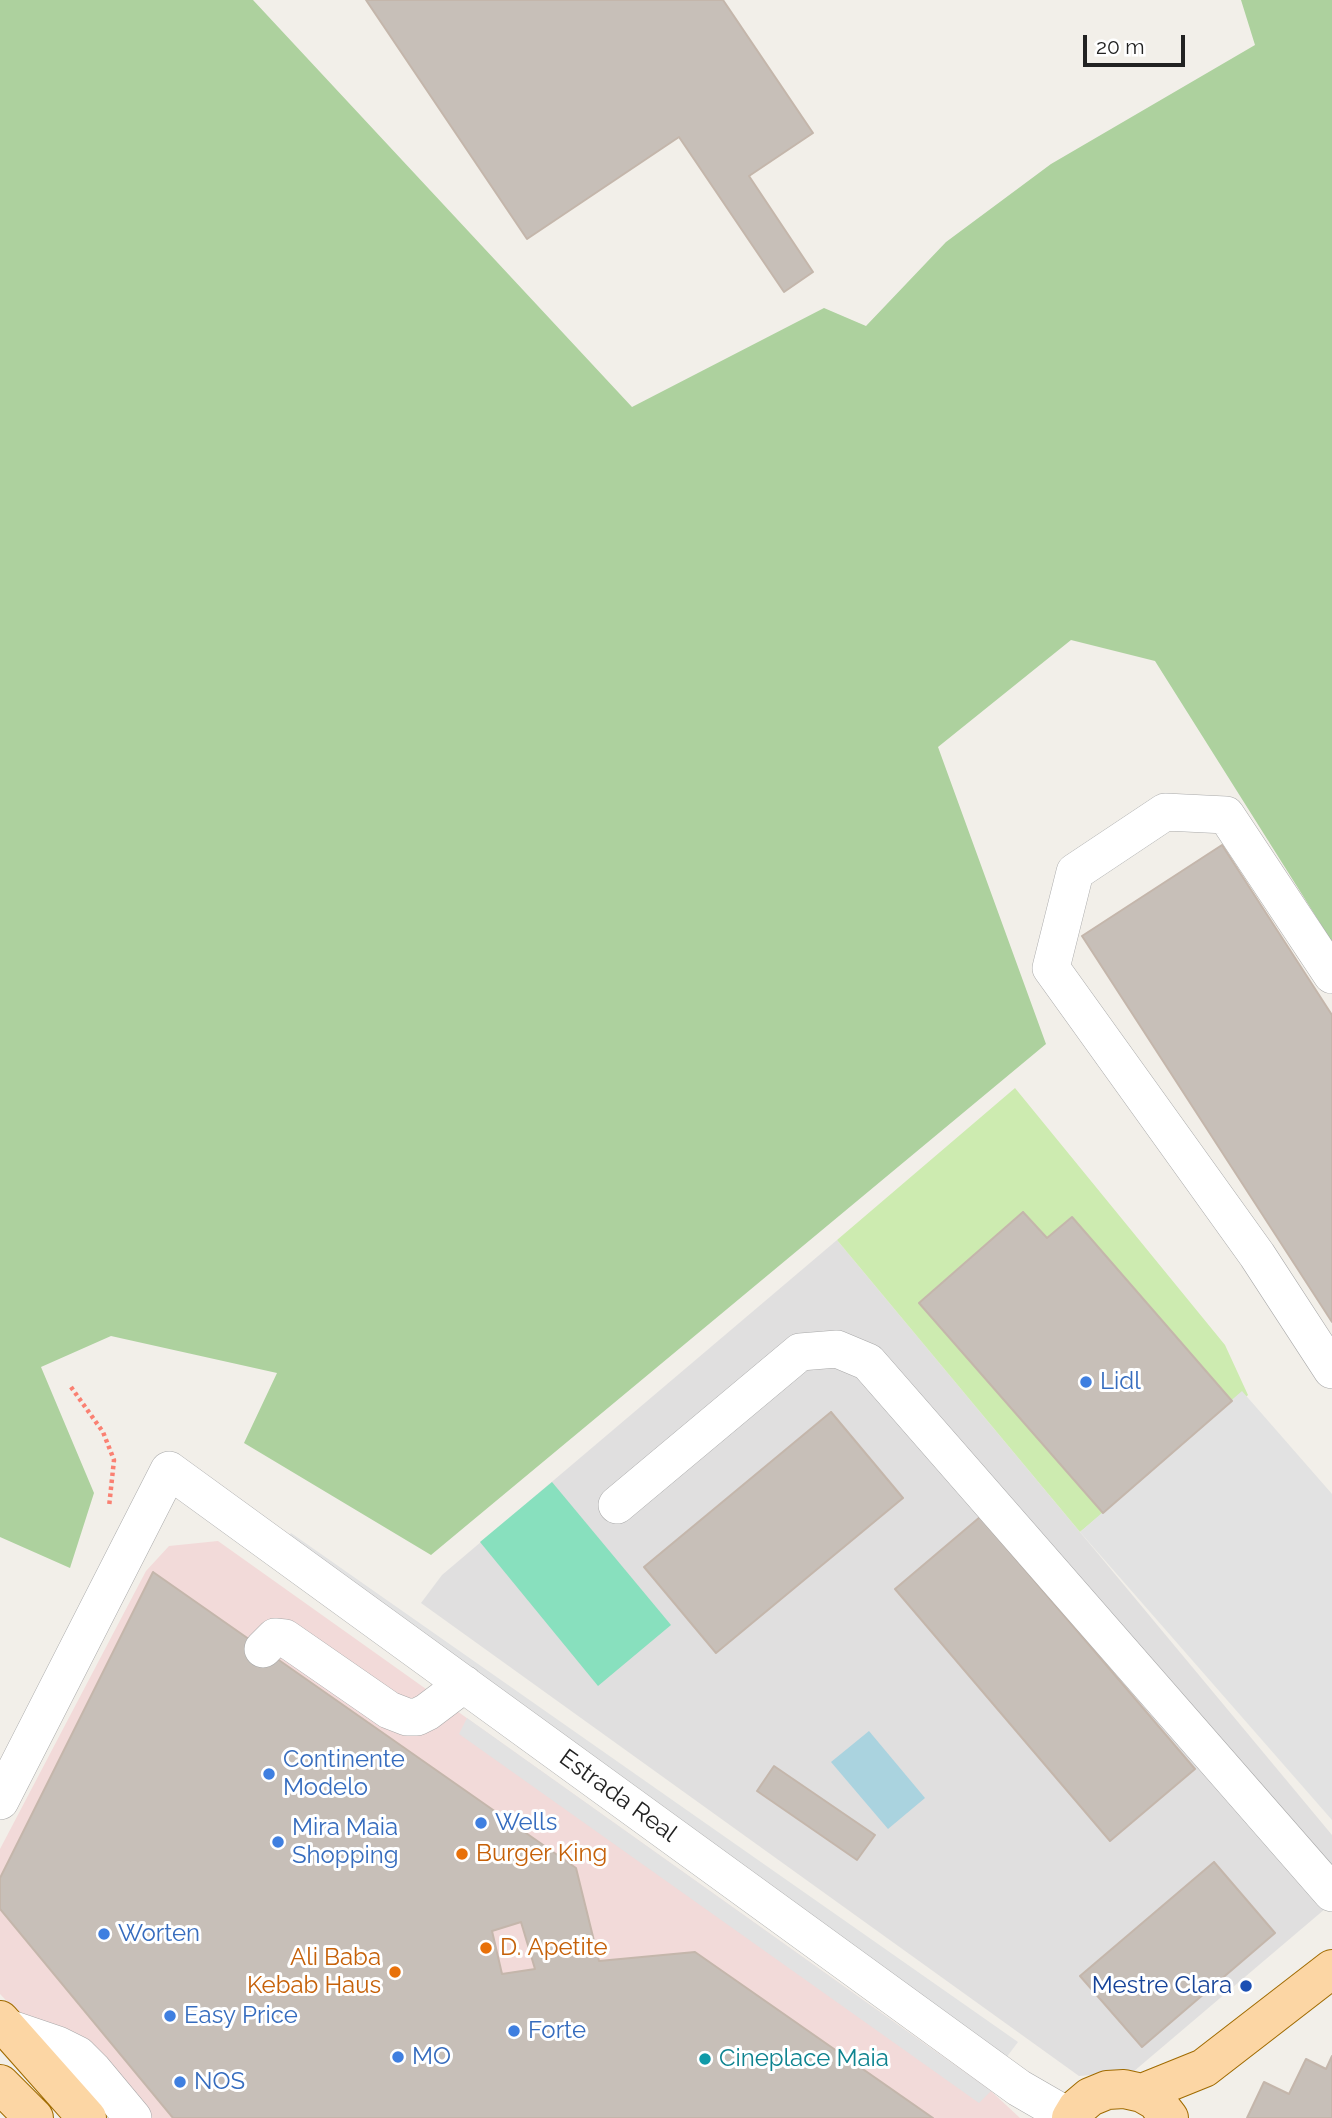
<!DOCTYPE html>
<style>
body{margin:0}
#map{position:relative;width:1332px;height:2118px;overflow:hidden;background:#f2efe9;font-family:Raleway,sans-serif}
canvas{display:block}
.scale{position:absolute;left:1083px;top:35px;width:102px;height:32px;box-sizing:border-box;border:4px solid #222;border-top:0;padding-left:9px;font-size:21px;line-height:24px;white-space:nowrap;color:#222;-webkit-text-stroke:5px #fff;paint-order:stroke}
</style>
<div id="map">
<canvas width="1332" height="2118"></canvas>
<div class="scale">20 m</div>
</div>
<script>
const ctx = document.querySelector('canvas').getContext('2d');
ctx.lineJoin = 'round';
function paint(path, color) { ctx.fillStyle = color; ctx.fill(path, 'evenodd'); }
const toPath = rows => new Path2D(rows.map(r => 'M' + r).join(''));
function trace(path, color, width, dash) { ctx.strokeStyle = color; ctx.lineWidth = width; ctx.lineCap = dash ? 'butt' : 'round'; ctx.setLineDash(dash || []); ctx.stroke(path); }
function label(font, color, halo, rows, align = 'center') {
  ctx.font = font + ' Raleway,sans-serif'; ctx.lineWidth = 6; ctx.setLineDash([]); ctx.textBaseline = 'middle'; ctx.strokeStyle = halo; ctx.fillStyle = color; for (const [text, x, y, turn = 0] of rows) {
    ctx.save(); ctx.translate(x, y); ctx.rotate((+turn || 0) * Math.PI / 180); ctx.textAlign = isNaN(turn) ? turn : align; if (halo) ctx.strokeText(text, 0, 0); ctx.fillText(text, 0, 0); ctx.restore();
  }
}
paint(toPath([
 [837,1240,1332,1835,1332,1903,1133,2072,1079,2076,421,1603,442,1575]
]), '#e0dfdf');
paint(toPath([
 [218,1541,991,2091,1020,2118,113,2118,73,2069,0,1994,0,1849,146,1571,169,1546]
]), '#f2dad9');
paint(toPath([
 [1015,1088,1225,1345,1248,1395,1246,1397,1242,1392,1232,1401,1072,1217,1047,1238,1023,1212,919,1303,1103,1513,1080,1532,837,1240]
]), '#cdebb0');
paint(toPath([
 [0,0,253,0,632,407,824,308,866,326,946,242,1051,164,1255,45,1241,0,1332,0,1332,942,1155,661,1071,640,938,747,1046,1044,431,1555,244,1443,277,1373,111,1336,41,1367,94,1493,70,1568,0,1537]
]), '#add19e');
paint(toPath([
 [552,1482,671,1625,598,1686,480,1542]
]), '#88e0be');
paint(toPath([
 [1242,1391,1332,1494,1332,1820,1080,1532],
 [291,1533,1018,2042,1006,2058,283,1543],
 [467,1718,991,2091,979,2103,459,1734]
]), '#e2e2e2');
paint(toPath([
 [869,1731,925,1798,888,1829,831,1762]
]), '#aad3df');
const building = toPath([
 [366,0,723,0,813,133,749,176,813,272,784,292,679,137,527,239,366,0],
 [1222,845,1332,1015,1332,1322,1082,936,1222,845],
 [1023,1212,1047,1238,1072,1217,1232,1401,1103,1513,919,1303,1023,1212],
 [831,1412,903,1498,716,1653,644,1567,831,1412],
 [980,1517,1195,1769,1110,1841,895,1589,980,1517],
 [153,1572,576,1868,599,1961,695,1952,933,2118,173,2118,0,1909,0,1878,153,1572],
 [774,1766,875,1835,857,1860,757,1791,774,1766],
 [1214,1862,1275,1933,1142,2047,1080,1976,1214,1862],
 [521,1922,535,1969,502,1974,492,1931,521,1922],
 [1332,2056,1332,2118,1247,2118,1264,2082,1289,2094,1306,2059,1326,2069,1332,2056]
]);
paint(building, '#c7bfb8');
trace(building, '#c4b6ab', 2);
const minor = toPath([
 [1332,975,1226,815,1165,812,1075,872,1051,968,1257,1255,1332,1370],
 [617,1505,800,1352,837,1349,868,1362,1332,1893],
 [263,1649,275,1637,285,1638,389,1710,407,1717,417,1717,427,1712,464,1684],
 [0,1801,169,1470,1019,2088,1071,2118],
 [8,2028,58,2045,78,2055,93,2070,133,2118]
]);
const major = toPath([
 [0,2020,87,2118],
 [0,2084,34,2118],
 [1142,2093,1204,2068,1332,1969],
 [1071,2118,1077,2108,1090,2097,1107,2090,1124,2089,1142,2093,1156,2101,1169,2118]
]);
trace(minor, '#a9a9a9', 38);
trace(major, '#a06b00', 40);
trace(toPath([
 [71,1387,103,1432,114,1460,109,1507]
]), '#fa8072', 4.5, [3.5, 3.5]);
trace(minor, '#fff', 37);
trace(major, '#fcd6a4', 38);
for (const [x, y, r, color] of [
 [1086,1382,7,"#3f7fe0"],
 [269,1774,7,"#3f7fe0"],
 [481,1823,7,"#3f7fe0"],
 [278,1842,7,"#3f7fe0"],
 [462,1854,7,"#e8710a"],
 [104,1934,7,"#3f7fe0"],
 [486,1948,7,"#e8710a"],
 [395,1972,7,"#e8710a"],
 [1246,1986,7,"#1a4fb4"],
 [170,2016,7,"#3f7fe0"],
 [514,2031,7,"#3f7fe0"],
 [398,2057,7,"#3f7fe0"],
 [705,2059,7,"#0f9aa8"],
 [180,2082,7,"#3f7fe0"]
]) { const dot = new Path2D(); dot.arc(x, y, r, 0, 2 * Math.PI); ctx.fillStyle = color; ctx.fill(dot); trace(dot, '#fff', 2.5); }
label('24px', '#366cbe', '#fff', [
 ["Lidl",1100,1382],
 ["Continente",283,1760],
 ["Modelo",283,1788],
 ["Wells",495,1823],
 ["Mira Maia",292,1828],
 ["Shopping",292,1856],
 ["Worten",118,1934],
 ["Easy Price",184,2016],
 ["Forte",528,2031],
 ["MO",412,2057],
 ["NOS",194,2082]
], 'left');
label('24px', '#222', '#fff', [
 ["Estrada Real",618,1796,36]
]);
label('24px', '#c56008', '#fff', [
 ["Burger King",476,1854],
 ["D. Apetite",500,1948],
 ["Ali Baba",381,1958,"right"],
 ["Kebab Haus",381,1986,"right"]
], 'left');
label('24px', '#164399', '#fff', [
 ["Mestre Clara",1232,1986]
], 'right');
label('24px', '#0d838f', '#fff', [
 ["Cineplace Maia",719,2059]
], 'left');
</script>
